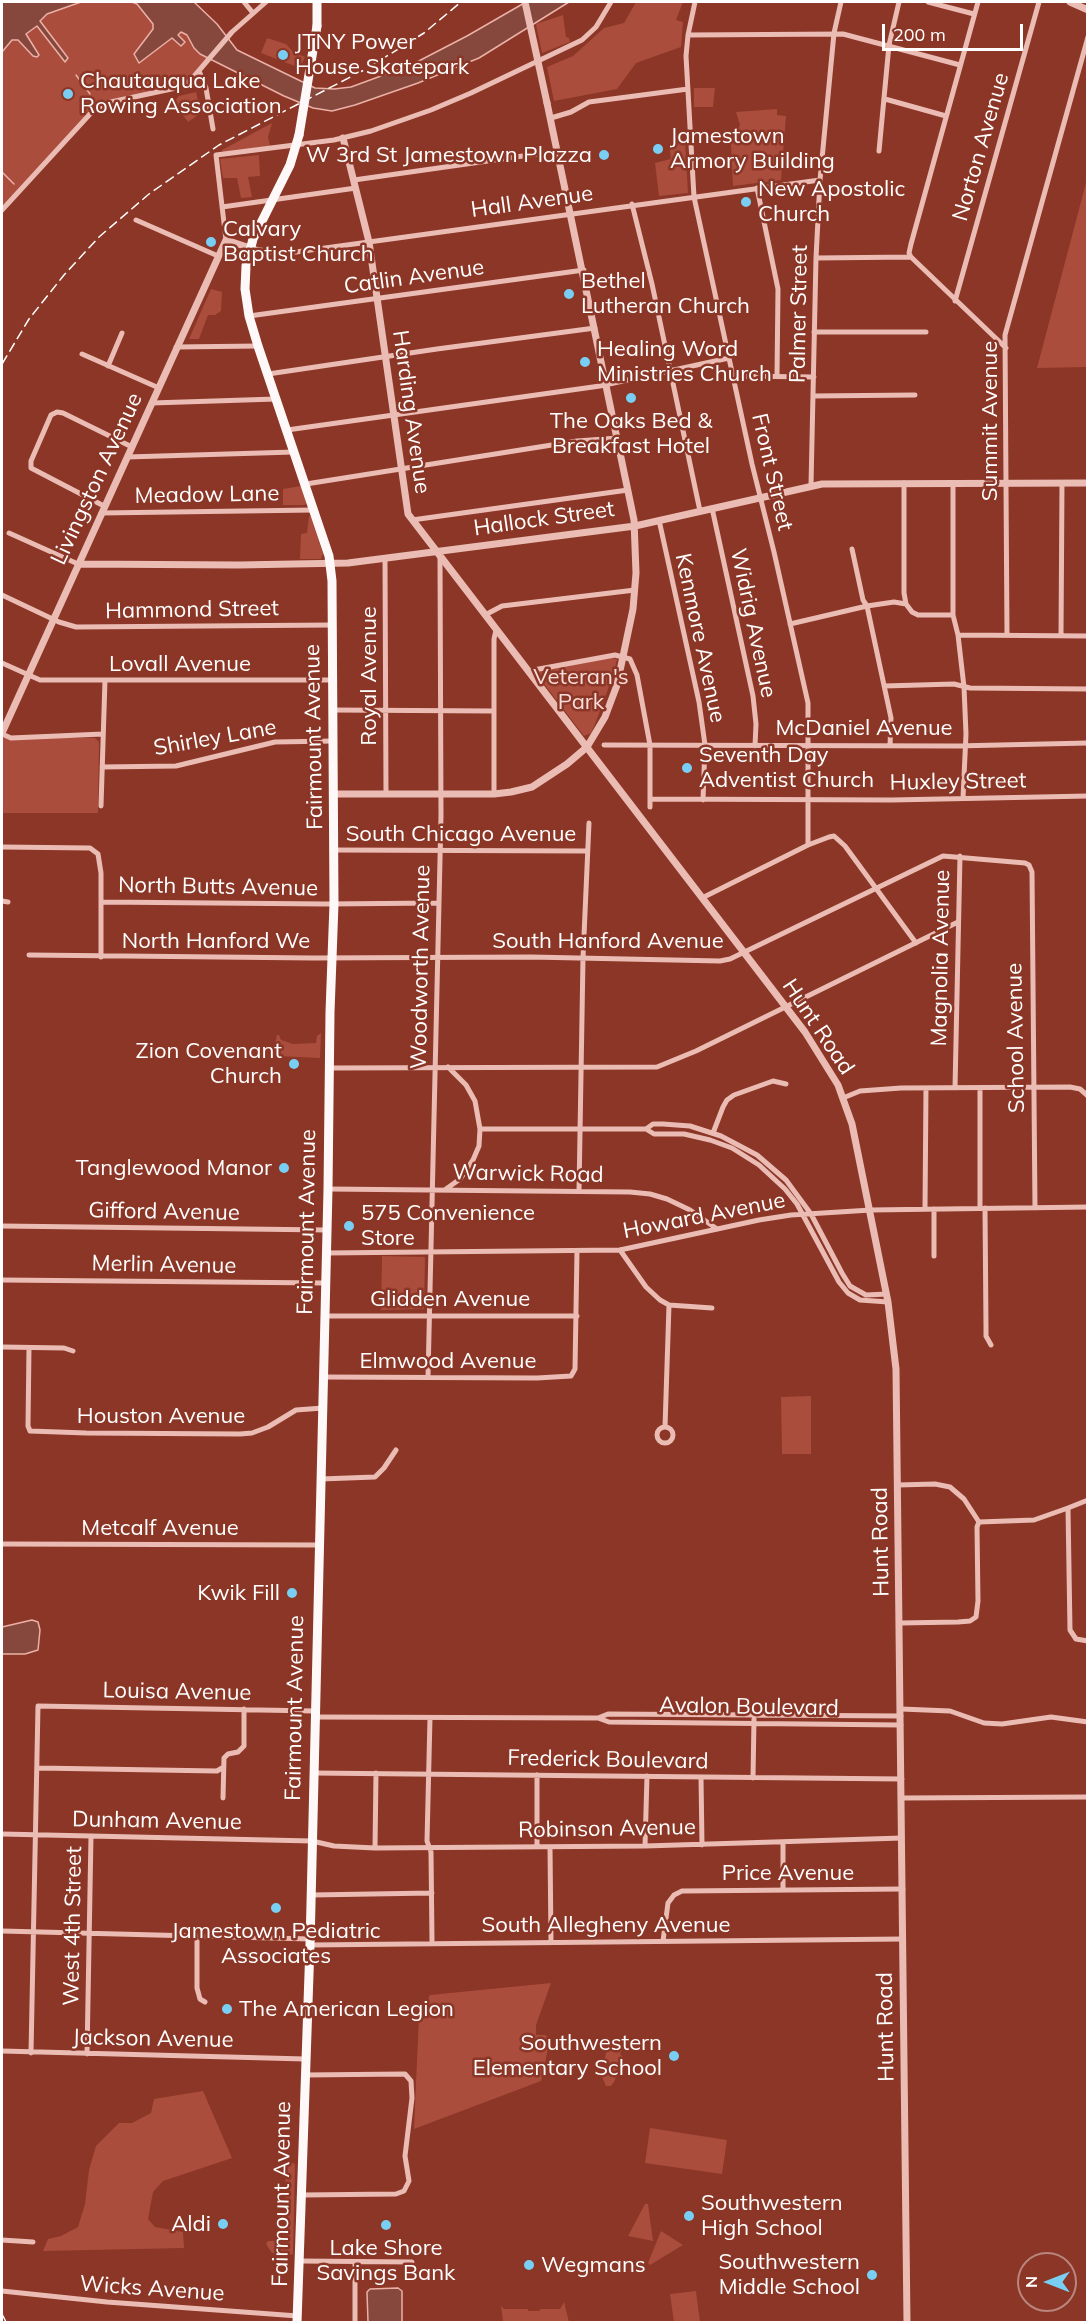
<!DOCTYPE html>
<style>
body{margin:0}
#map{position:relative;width:1089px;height:2324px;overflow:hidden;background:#8b3626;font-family:Mulish,sans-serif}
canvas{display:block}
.frame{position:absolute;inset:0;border:3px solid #fff;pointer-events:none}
.north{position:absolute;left:1017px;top:2252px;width:60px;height:60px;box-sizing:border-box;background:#8b3626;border:2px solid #b9867d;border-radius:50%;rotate:270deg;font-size:16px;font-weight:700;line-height:24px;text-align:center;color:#fff}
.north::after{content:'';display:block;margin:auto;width:21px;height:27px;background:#79cef3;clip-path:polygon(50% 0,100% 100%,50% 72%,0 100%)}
.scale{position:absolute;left:882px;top:24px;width:141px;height:27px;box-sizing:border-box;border:3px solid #fff;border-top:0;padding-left:8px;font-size:18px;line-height:21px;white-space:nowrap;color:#fff;-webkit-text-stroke:4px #8b3626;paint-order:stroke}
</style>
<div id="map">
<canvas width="1089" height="2324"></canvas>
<div class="frame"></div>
<div class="north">N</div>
<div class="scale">200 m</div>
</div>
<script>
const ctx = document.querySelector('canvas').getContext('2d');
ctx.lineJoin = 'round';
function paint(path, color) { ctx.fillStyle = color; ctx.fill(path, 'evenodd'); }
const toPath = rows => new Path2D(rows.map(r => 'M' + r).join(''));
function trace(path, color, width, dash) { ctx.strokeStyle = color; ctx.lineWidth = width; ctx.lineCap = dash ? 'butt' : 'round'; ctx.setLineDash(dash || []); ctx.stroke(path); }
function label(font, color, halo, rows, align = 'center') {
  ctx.font = font + ' Mulish,sans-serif'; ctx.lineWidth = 5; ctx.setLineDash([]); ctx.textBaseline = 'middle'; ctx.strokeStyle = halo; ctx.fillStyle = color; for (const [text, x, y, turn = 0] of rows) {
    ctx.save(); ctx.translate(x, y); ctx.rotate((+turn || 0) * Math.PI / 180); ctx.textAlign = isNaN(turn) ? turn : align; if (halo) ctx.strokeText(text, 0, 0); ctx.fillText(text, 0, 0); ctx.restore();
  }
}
paint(toPath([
 [81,2,132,2,137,4,153,24,153,29,134,54,140,62,172,38,181,46,184,42,177,35,181,32,187,35,194,48,209,59,190,81,176,88,98,108,2,211,2,52,12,40,18,40,33,56,39,54,26,34,37,26,64,61,40,21,47,14],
 [636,2,683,2,676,20,683,22,681,47,636,63,617,89,554,101,547,67,573,56,604,28,624,23],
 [563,15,566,37,569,38,570,42,542,53,536,24],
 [267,38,286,44,293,52,305,57,300,68,261,53],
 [694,88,715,88,713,107,694,107],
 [196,92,201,113,188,122,182,114,179,116,177,113,173,103,179,96],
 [777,109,777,115,786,116,781,180,733,186,731,144,740,125,736,112],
 [272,123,268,137,270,146,223,153,222,150],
 [685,141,688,193,659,196,655,163,671,159,669,144],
 [259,155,260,176,248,177,252,197,241,198,237,178,223,178,220,159],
 [1087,179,1087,367,1037,368],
 [211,289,222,292,221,311,215,315,208,315,199,339,189,339],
 [301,486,306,503,305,505,283,505,283,489],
 [309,516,311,517,323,554,321,559,300,559,301,534,307,533],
 [608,657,617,659,614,673,595,724,591,733,584,736,535,672],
 [2,738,95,738,99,742,98,813,2,813],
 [321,1033,320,1058,277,1056,274,1048,277,1035,279,1035,281,1040,293,1044,316,1043,317,1036],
 [382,1256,425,1257,424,1309,381,1310],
 [811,1396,811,1454,782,1454,781,1397],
 [551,1983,536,2025,536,2035,545,2035,549,2038,549,2044,541,2081,414,2129,419,2016,430,1995],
 [619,2046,622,2049,620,2054,624,2058,614,2082,611,2086,606,2086,602,2077,606,2052,608,2049,617,2051],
 [203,2091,232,2158,163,2181,153,2192,148,2219,155,2227,183,2232,184,2248,43,2251,48,2239,61,2236,78,2227,85,2204,89,2170,96,2146,119,2123,132,2123,151,2113,154,2099],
 [650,2128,727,2140,722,2174,645,2163],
 [286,2161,295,2164,293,2254,290,2255,272,2253,266,2244,268,2241,284,2241],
 [645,2204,648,2204,653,2241,628,2236],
 [661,2231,683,2245,650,2265,648,2263],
 [696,2291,700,2322,674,2322,670,2294],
 [564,2302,569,2322,503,2322,501,2306,504,2309,528,2309,528,2311,539,2311,541,2309,560,2309]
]), '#aa4d3d');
const water = toPath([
 [2,2,81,2,47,14,40,21,68,58,65,62,37,26,26,34,39,55,37,57,33,56,18,40,12,40,2,52,2,2],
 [132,2,194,2,217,24,237,50,315,88,334,89,351,87,411,65,467,36,526,2,569,2,479,58,418,83,355,105,332,111,313,108,284,96,200,54,194,48,187,35,181,32,178,35,185,42,181,46,172,38,139,63,134,54,153,29,153,24,137,4,132,2],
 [32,1620,38,1622,40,1630,38,1650,25,1654,2,1654,2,1627,32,1620],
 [398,2288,402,2291,402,2322,368,2322,367,2292,370,2289,398,2288]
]);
paint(water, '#86483c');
trace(water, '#ebb1a8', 1.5);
trace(toPath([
 [76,75,90,94],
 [2,172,14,184]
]), '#ebb1a8', 1.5);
trace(toPath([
 [244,2,253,13],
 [695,2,688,35,686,56,694,197,752,464,774,552,808,703,808,845],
 [928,2,974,14],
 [688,35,843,34,960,65],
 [199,71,206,88,213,129],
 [885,99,946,116],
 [551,118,571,112,589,102,688,89],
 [879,151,889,45,899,2],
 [354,180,558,151],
 [757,188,778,289,777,376],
 [632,204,652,284,700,511],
 [222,207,356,188],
 [2,210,90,114,106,103,176,88,190,81,232,32,266,2],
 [136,220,218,256],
 [226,240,216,155,334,140,371,131,431,110,471,93,582,40,596,27,611,2],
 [250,248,276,253,296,252,820,180],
 [911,257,909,253,911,244,978,2],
 [816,258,911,257,1006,348],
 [955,301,1039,2],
 [249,316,584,270],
 [814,332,926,332],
 [176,347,258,346],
 [82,354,159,388],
 [108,366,122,333],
 [268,374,437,349,595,328],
 [733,376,814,377],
 [813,396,915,395],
 [152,403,276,399],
 [287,430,600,386,729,358],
 [127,457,294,452],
 [904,483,904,593,906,604],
 [306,484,577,441,618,438],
 [953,484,953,615,958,635,964,687,966,734,963,798],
 [811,485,816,258,820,180,834,33,841,2],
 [104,506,31,468,31,461,51,415,57,412,63,413,132,447],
 [712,508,753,696,756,724,755,746],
 [101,513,314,510],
 [412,520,628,490],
 [659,520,699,702,705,745,703,800],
 [9,533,78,564],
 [852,549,863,600,867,606,891,718,890,746],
 [385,558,386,793],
 [2,595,59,622,76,627,332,625],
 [485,615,502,606,635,590],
 [790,624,867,606,894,602,906,604,912,612,918,615,953,615],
 [958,635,1088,636],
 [1007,635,1005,335,1088,37],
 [1061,636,1062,483],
 [2,663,40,680,333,680],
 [528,671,615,655,630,659,637,675,650,745,650,807],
 [884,686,954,684,970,688,1088,689],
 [332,710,494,711],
 [2,734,11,738,103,734],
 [604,745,955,746,1088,743],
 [102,767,176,766,275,742,333,741],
 [494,794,494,639,496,630],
 [650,799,892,800,1088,796],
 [101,806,105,680],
 [2,847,90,848,98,854,101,873,101,957],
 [334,850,587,851],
 [702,898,808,845,829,837,834,836,845,846,916,943],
 [2,901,8,902],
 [102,902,326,904,438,903],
 [29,955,313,958,531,957,720,961,730,959,943,856,1025,863,1029,865,1032,872,1035,1208],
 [329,1068,657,1067,696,1051,958,922],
 [955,1088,960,856],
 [980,1088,980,1208],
 [843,1098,860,1091,901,1088,1070,1087,1080,1089,1088,1096],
 [480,1129,646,1129,653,1124,663,1124,690,1126,721,1136,757,1155,786,1180,811,1214,842,1273,850,1286,866,1295,887,1294],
 [646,1129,654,1134,684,1134,710,1140,732,1148,759,1165,785,1189,797,1204,839,1282,848,1293,860,1300,888,1302],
 [713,1133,723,1107,727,1100,734,1095,773,1081,786,1084],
 [328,1189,630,1192,650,1194,667,1199,690,1210,717,1229],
 [446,1189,460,1179,473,1160,479,1146,480,1129,475,1101,466,1085,448,1067],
 [579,1191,583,958,589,823],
 [985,1208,986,1328,986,1336,991,1345],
 [925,1209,926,1088],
 [934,1209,934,1256],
 [2,1226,327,1230],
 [620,1250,646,1287,660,1300,669,1305,712,1308],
 [326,1253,620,1250,759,1220,791,1215,871,1210,1088,1207],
 [2,1280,325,1283],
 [324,1316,577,1316],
 [2,1347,64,1348,73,1351],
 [29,1348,28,1426,30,1431,86,1433,240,1434,252,1433,268,1427,296,1410,323,1408],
 [324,1377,537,1378,571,1376,575,1369,577,1251],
 [428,1377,441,816,440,557],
 [665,1427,669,1305],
 '657 1435a8 8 0 1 1 16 0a8 8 0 1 1-16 0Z',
 [321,1479,375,1477,384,1468,396,1450],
 [898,1485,935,1484,950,1487,964,1499,979,1522,977,1527,978,1601,976,1617,970,1621,958,1622,900,1623],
 [1088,1500,1068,1508,1070,1630,1076,1639,1088,1641],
 [979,1522,1034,1520,1068,1508],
 [2,1544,319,1545],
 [901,1709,950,1711,984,1723,1002,1724,1051,1717,1088,1722],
 [315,1717,598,1718,609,1722,901,1725],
 [430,1718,427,1841,431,1852,432,1942],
 [598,1718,608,1714,901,1716],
 [38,1768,217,1771,222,1768],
 [313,1773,902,1779],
 [701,1777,702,1845],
 [753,1778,754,1719],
 [223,1798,224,1758,228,1754,238,1752,244,1746,244,1709],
 [902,1798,1088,1797],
 [2,1834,312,1841,334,1846,375,1848,645,1846,902,1838],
 [783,1843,783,1889],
 [645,1846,647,1776],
 [537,1847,537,1775],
 [550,1847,551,1942],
 [375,1848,376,1773],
 [311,1895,432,1893],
 [2,1931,310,1939],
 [197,1936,197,1988,200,1999,205,2002],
 [663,1941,668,1903,674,1895,682,1891,903,1889],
 [310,1945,903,1939],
 [2,2051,305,2059],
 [31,2053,38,1706,315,1711],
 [87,2054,91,1836],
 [302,2195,396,2194,404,2191,409,2181,405,2156,412,2098,411,2081,405,2074,305,2075],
 [2,2240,33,2242],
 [301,2261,412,2262],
 [355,2262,355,2322],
 [2,2291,107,2302,298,2316]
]), '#eabcb4', 5);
trace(toPath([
 [1070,2,1088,10],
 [343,138,369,242,408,514,805,1032,838,1085,852,1124,888,1302,896,1369,907,2322],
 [78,564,239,565,348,563,635,526,822,484,1088,483],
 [2,733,226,240,250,248],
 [333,794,494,794,511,792,532,787,567,764,587,747,605,717,617,685,633,609,636,573,634,520,547,103]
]), '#eabcb4', 7);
trace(toPath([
 [317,26,317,2],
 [297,2322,310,1945,328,1189,330,1012,334,904,332,581,329,556,258,346,249,316,245,289,246,266,253,239,290,165,299,135]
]), '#fef9f8', 9);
trace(toPath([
 [2,364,29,319,64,275,99,237,149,194,219,145,366,69,424,33,461,2],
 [2,2314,6,2322]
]), '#fff', 1.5, [10, 4.5]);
trace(toPath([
 [525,2,547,103]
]), '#eabcb4', 7);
trace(toPath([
 [299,135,317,26]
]), '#fef9f8', 9);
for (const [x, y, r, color] of [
 [283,55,6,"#79cef3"],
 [68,94,6,"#79cef3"],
 [658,149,6,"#79cef3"],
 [604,155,6,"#79cef3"],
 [746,202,6,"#79cef3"],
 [211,242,6,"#79cef3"],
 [569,294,6,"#79cef3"],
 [585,362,6,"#79cef3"],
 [631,398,6,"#79cef3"],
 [687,768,6,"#79cef3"],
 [294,1064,6,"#79cef3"],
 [284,1168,6,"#79cef3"],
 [349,1226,6,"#79cef3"],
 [292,1593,6,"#79cef3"],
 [276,1908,6,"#79cef3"],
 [227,2009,6,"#79cef3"],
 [674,2056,6,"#79cef3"],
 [689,2216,6,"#79cef3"],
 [223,2224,6,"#79cef3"],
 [386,2225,6,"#79cef3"],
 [529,2265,6,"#79cef3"],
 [872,2275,6,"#79cef3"]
]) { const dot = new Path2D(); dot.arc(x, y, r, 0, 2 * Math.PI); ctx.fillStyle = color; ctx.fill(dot); trace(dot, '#8b3626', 2); }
label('22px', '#fff', '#8b3626', [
 ["JTNY Power",295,42],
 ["House Skatepark",295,67],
 ["Chautauqua Lake",80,81],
 ["Rowing Association",80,106],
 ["Jamestown",670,136],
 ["Armory Building",670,161],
 ["W 3rd St Jamestown Plazza",592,155,"right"],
 ["New Apostolic",758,189],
 ["Church",758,214],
 ["Calvary",223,229],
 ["Baptist Church",223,254],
 ["Bethel",581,281],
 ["Lutheran Church",581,306],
 ["Healing Word",597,349],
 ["Ministries Church",597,374],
 ["The Oaks Bed &",631,421,"center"],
 ["Breakfast Hotel",631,446,"center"],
 ["Seventh Day",699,755],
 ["Adventist Church",699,780],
 ["Zion Covenant",282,1051,"right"],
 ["Church",282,1076,"right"],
 ["Tanglewood Manor",272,1168,"right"],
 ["575 Convenience",361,1213],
 ["Store",361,1238],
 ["Kwik Fill",280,1593,"right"],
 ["Jamestown Pediatric",276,1931,"center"],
 ["Associates",276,1956,"center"],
 ["The American Legion",239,2009],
 ["Southwestern",662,2043,"right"],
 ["Elementary School",662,2068,"right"],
 ["Southwestern",701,2203],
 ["High School",701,2228],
 ["Aldi",211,2224,"right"],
 ["Lake Shore",386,2248,"center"],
 ["Savings Bank",386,2273,"center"],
 ["Southwestern",860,2262,"right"],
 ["Middle School",860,2287,"right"],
 ["Wegmans",541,2265]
], 'left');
label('22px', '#fff', '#8b3626', [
 ["Norton Avenue",981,147,-74],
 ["Hall Avenue",532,202,-8],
 ["Catlin Avenue",414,277,-8],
 ["Palmer Street",799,314,-89],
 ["Harding Avenue",411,412,82],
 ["Summit Avenue",990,421,-90],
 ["Front Street",772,472,77],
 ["Livingston Avenue",97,479,-65],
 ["Meadow Lane",207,495,-1],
 ["Hallock Street",544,519,-8],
 ["Hammond Street",192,610,-1],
 ["Widrig Avenue",753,623,78],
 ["Kenmore Avenue",700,638,78],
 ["Lovall Avenue",180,664],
 ["Royal Avenue",369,676,-90],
 ["McDaniel Avenue",864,728],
 ["Fairmount Avenue",314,737,-91],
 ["Shirley Lane",215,738,-10],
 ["Huxley Street",958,782,-1],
 ["South Chicago Avenue",461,834],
 ["North Butts Avenue",218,887,1],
 ["North Hanford We",216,941],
 ["South Hanford Avenue",608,941],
 ["Magnolia Avenue",941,958,-89],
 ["Woodworth Avenue",421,967,-89],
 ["Hunt Road",818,1027,56],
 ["School Avenue",1016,1038,-91],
 ["Warwick Road",528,1174,1],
 ["Gifford Avenue",164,1212,1],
 ["Howard Avenue",704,1216,-11],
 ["Fairmount Avenue",307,1222,-89],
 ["Merlin Avenue",164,1265,1],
 ["Glidden Avenue",450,1299],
 ["Elmwood Avenue",448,1361],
 ["Houston Avenue",161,1416],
 ["Metcalf Avenue",160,1528],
 ["Hunt Road",881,1542,-91],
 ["Louisa Avenue",177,1692,1],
 ["Avalon Boulevard",749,1707,1],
 ["Fairmount Avenue",295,1708,-89],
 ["Frederick Boulevard",608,1760,1],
 ["Dunham Avenue",157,1821,1],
 ["Robinson Avenue",607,1829,-1],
 ["Price Avenue",788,1873],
 ["South Allegheny Avenue",606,1925],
 ["West 4th Street",73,1926,-89],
 ["Hunt Road",886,2027,-91],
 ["Jackson Avenue",153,2039,1],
 ["Fairmount Avenue",282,2194,-89],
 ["Wicks Avenue",152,2289,4]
]);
label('22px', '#f8ddd8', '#8b3626', [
 ["Veteran's",581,677],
 ["Park",581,702]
]);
</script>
